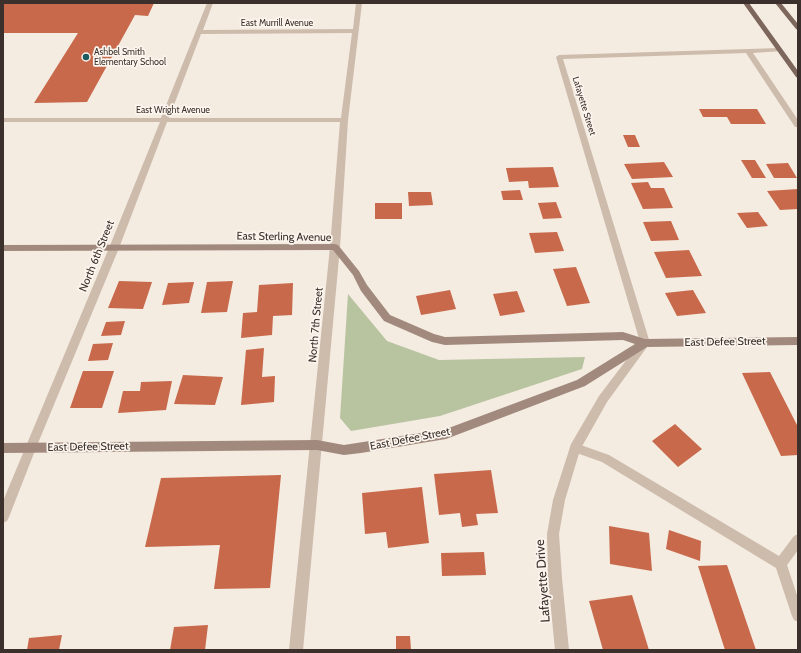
<!DOCTYPE html>
<style>
body{margin:0}
#map{position:relative;width:801px;height:653px;overflow:hidden;background:#f4ebe1;font-family:Cabin,sans-serif}
canvas{display:block}
.frame{position:absolute;inset:0;border:4px solid #3b302b;pointer-events:none}
</style>
<div id="map">
<canvas width="801" height="653"></canvas>
<div class="frame"></div>
</div>
<script>
const ctx = document.querySelector('canvas').getContext('2d');
ctx.lineJoin = 'round';
function paint(path, color) { ctx.fillStyle = color; ctx.fill(path, 'evenodd'); }
const toPath = rows => new Path2D(rows.map(r => 'M' + r).join(''));
function trace(path, color, width, dash) { ctx.strokeStyle = color; ctx.lineWidth = width; ctx.lineCap = dash ? 'butt' : 'round'; ctx.setLineDash(dash || []); ctx.stroke(path); }
function label(font, color, halo, rows, align = 'center') {
  ctx.font = font + ' Cabin,sans-serif'; ctx.lineWidth = 3.5; ctx.setLineDash([]); ctx.textBaseline = 'middle'; ctx.strokeStyle = halo; ctx.fillStyle = color; for (const [text, x, y, turn = 0] of rows) {
    ctx.save(); ctx.translate(x, y); ctx.rotate((+turn || 0) * Math.PI / 180); ctx.textAlign = isNaN(turn) ? turn : align; if (halo) ctx.strokeText(text, 0, 0); ctx.fillText(text, 0, 0); ctx.restore();
  }
}
paint(toPath([
 [348,294,387,341,439,360,585,357,582,369,440,416,351,431,340,418]
]), '#b8c4a0');
paint(toPath([
 [3,3,154,3,148,16,135,15,87,102,34,103,78,33,3,33],
 [699,109,757,109,766,124,731,124,727,117,703,117],
 [623,135,635,135,640,147,628,147],
 [741,160,755,160,766,178,752,178],
 [664,162,673,177,632,179,624,164],
 [788,163,797,178,774,178,766,164],
 [553,167,559,187,529,188,528,181,509,182,506,168],
 [648,182,651,188,664,188,673,208,643,209,631,183],
 [798,189,798,209,780,210,767,191],
 [520,190,523,200,503,200,501,191],
 [408,192,431,192,433,205,409,206],
 [556,202,562,218,543,219,538,203],
 [375,203,402,203,402,219,375,219],
 [758,212,768,226,747,228,737,213],
 [671,221,679,240,651,241,643,222],
 [557,232,564,251,535,253,529,233],
 [689,250,702,276,666,278,654,252],
 [576,267,590,303,567,306,553,269],
 [119,281,152,282,143,309,108,308],
 [233,281,227,312,201,313,207,282],
 [194,282,189,303,162,305,168,283],
 [293,283,292,315,273,316,272,335,241,338,243,313,257,312,259,285],
 [450,290,456,309,421,315,416,296],
 [693,290,706,313,677,316,665,293],
 [517,291,525,312,500,316,493,294],
 [125,321,121,335,101,336,106,322],
 [113,343,108,360,88,361,93,344],
 [264,348,262,377,275,376,274,402,241,405,246,350],
 [83,371,114,371,102,408,70,408],
 [770,372,798,427,798,455,781,456,742,373],
 [183,375,223,377,215,405,174,404],
 [172,381,166,410,118,413,123,391,140,391,141,382],
 [675,424,702,449,678,467,652,441],
 [491,470,498,513,476,514,478,525,462,527,460,513,439,515,434,474],
 [281,475,270,588,214,589,220,545,145,547,161,478],
 [422,487,429,543,388,548,386,532,365,534,362,493],
 [609,526,649,533,652,571,610,564],
 [669,530,701,541,700,561,666,549],
 [484,552,486,575,442,576,441,553],
 [727,565,756,650,725,650,698,566],
 [632,595,649,650,603,650,589,601],
 [208,625,205,650,170,650,174,627],
 [62,635,59,650,27,650,29,638],
 [396,636,410,636,411,650,396,650]
]), '#c8694b');
paint(toPath([
 [575,443,609,455,779,556,794,536,798,534,798,550,787,565,798,598,798,622,794,620,792,616,776,568,602,462,571,451,570,448,571,445,575,443]
]), '#cdbbac');
paint(toPath([
 [207,3,213,3,203,30,353,29,356,3,362,3,348,120,340,247,303,650,289,650,330,247,340,122,167,122,119,248,36,448,9,517,7,521,3,523,3,501,109,248,160,122,3,122,3,118,161,118,207,3],
 [352,33,341,118,169,118,201,34,352,33],
 [780,48,782,49,782,51,753,53,798,120,798,127,795,127,746,53,563,59,650,343,607,402,580,450,565,500,559,534,562,578,569,650,555,650,548,578,547,534,553,500,571,444,599,396,640,342,556,57,559,55,780,48]
]), '#cdbbac');
paint(toPath([
 [335,244,338,245,359,271,367,285,390,315,434,334,445,337,623,332,645,339,798,337,798,345,647,347,585,386,446,439,361,453,344,455,317,450,3,453,3,443,317,440,344,445,446,429,577,380,635,344,623,340,445,345,432,342,384,321,361,291,353,275,333,250,3,251,3,245,335,244]
]), '#a18a7d');
paint(toPath([
 [743,3,749,3,798,71,798,78,796,77,743,3],
 [775,3,781,3,798,24,798,30,796,29,775,3]
]), '#7d675c');
for (const [x, y, r, color] of [
 [86,57,4,"#1f5a5e"]
]) { const dot = new Path2D(); dot.arc(x, y, r, 0, 2 * Math.PI); ctx.fillStyle = color; ctx.fill(dot); trace(dot, '#fbf5ee', 1.5); }
label('9px', '#3b302b', '#fbf5ee', [
 ["East Murrill Avenue",277,23],
 ["Lafayette Street",584,106,73],
 ["East Wright Avenue",173,110]
]);
label('9px', '#3b302b', '#fbf5ee', [
 ["Ashbel Smith",94,52],
 ["Elementary School",94,62]
], 'left');
label('11px', '#3b302b', '#fbf5ee', [
 ["East Sterling Avenue",284,237,1],
 ["North 6th Street",97,256,-68],
 ["North 7th Street",316,325,-85],
 ["East Defee Street",725,342,-1],
 ["East Defee Street",410,439,-11],
 ["East Defee Street",88,447,-1]
]);
label('13px', '#3b302b', '#fbf5ee', [
 ["Lafayette Drive",543,581,-94]
]);
</script>
